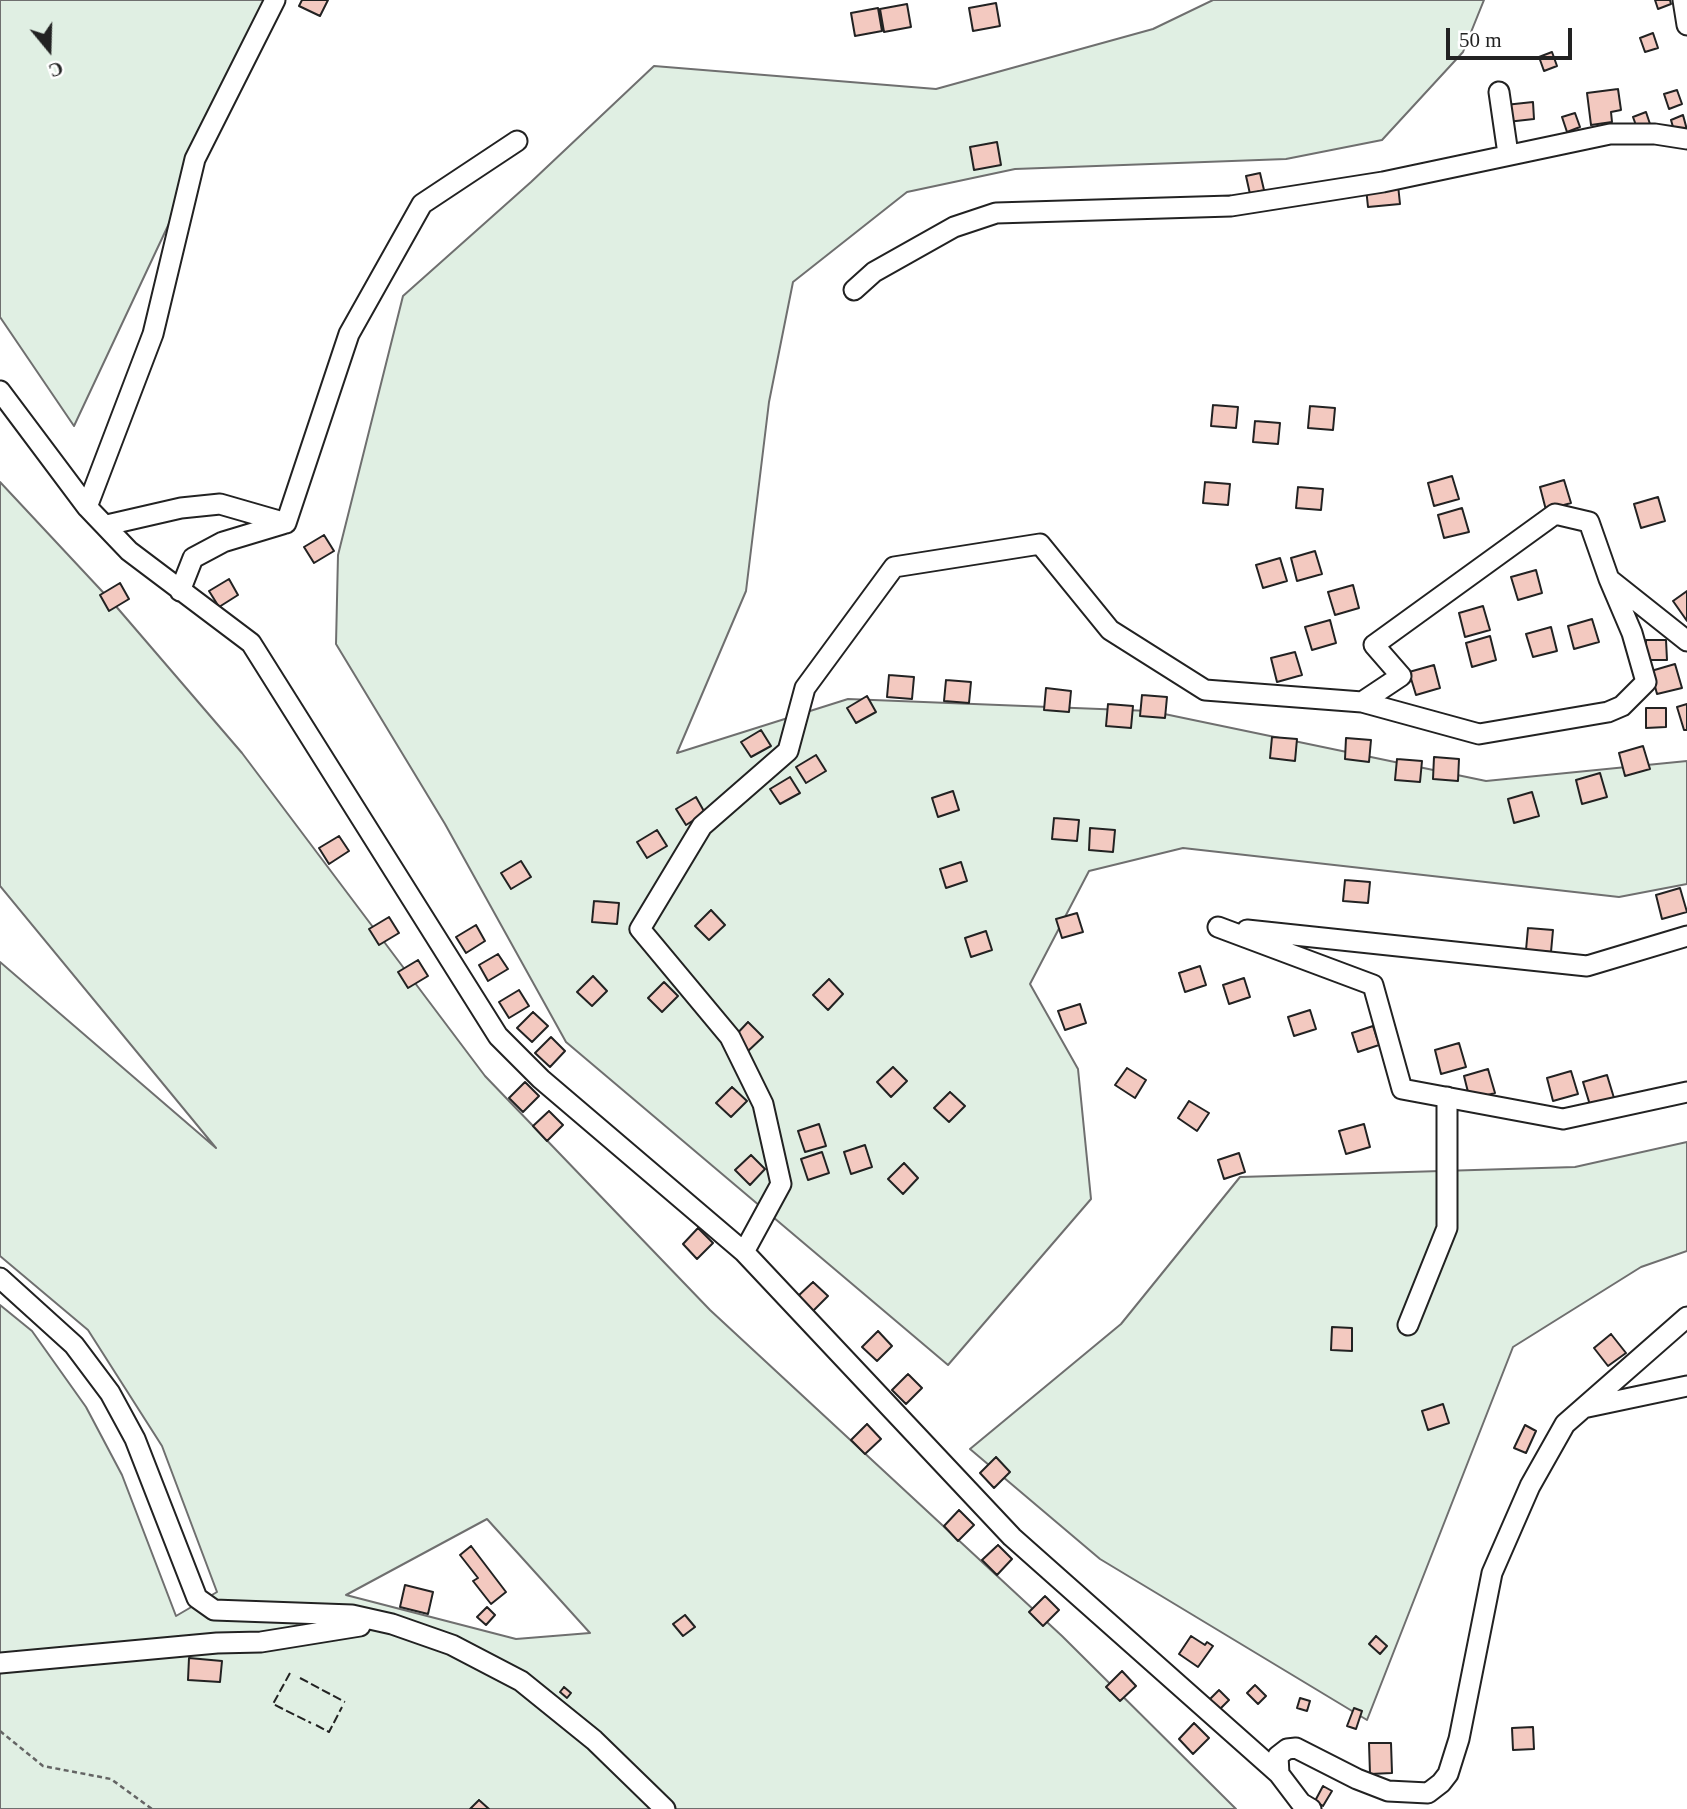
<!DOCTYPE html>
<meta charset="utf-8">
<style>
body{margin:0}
#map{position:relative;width:1687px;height:1809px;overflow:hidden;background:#fff;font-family:"Times New Roman",serif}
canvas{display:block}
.north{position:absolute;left:14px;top:14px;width:70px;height:70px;-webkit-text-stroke:5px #fff;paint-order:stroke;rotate:161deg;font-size:19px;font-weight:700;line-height:28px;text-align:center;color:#222}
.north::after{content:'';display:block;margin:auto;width:24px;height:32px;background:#222;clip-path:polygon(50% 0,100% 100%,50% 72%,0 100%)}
.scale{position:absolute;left:1446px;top:28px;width:126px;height:32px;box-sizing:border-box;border:4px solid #222;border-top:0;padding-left:9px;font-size:21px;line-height:24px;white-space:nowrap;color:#222;-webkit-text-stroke:5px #fff;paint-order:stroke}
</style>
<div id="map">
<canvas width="1687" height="1809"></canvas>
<div class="north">С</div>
<div class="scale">50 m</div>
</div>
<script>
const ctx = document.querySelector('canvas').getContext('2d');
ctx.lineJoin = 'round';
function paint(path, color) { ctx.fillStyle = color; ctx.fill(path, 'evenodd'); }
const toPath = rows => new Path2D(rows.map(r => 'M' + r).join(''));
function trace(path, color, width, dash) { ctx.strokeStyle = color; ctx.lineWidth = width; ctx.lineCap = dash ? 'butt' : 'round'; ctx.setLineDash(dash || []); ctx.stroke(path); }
const green = toPath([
 [0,0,265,0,249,53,74,426,0,317,0,0],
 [1213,0,1484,0,1463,52,1382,140,1286,159,1015,169,907,192,793,282,769,402,746,591,677,753,848,699,1150,711,1486,781,1687,761,1687,884,1619,897,1183,848,1089,871,1030,984,1078,1069,1091,1199,948,1365,566,1042,445,824,336,644,338,555,403,296,531,182,654,66,936,89,1153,29,1213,0],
 [0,482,114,604,242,753,485,1076,710,1310,1062,1636,1236,1809,0,1809,0,1305,32,1331,86,1407,122,1475,176,1616,217,1592,162,1446,88,1330,0,1256,0,962,216,1148,0,886,0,482],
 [487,1519,590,1633,516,1639,346,1595,487,1519],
 [1687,1142,1687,1251,1641,1267,1513,1347,1367,1720,1100,1559,970,1449,1121,1324,1240,1177,1575,1167,1687,1142]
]);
paint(green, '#e0efe3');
trace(green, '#6f6f6f', 2);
const building = toPath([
 [302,0,328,0,320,16,299,6,302,0],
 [1655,0,1670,0,1671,4,1658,9,1655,0],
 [996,3,1000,26,973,31,969,8,996,3],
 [907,4,911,27,884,32,880,9,907,4],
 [878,8,882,31,855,36,851,13,878,8],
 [1653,33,1658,48,1645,52,1640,38,1653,33],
 [1552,52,1557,66,1544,71,1539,57,1552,52],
 [1618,89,1621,110,1611,112,1612,122,1591,125,1587,93,1618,89],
 [1677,90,1682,104,1669,109,1664,94,1677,90],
 [1533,102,1534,119,1507,122,1505,105,1533,102],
 [1646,112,1651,127,1638,131,1633,117,1646,112],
 [1575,113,1580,127,1567,132,1562,117,1575,113],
 [1683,115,1687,130,1675,134,1671,120,1683,115],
 [997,142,1001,165,974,170,970,147,997,142],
 [1260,173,1264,190,1250,194,1246,176,1260,173],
 [1398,185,1400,204,1368,207,1366,188,1398,185],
 [1213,405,1238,407,1236,428,1211,426,1213,405],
 [1310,406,1335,408,1333,430,1308,428,1310,406],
 [1255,421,1280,423,1278,444,1253,442,1255,421],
 [1452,476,1459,499,1434,506,1428,483,1452,476],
 [1564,480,1571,503,1546,510,1540,487,1564,480],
 [1205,482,1230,484,1228,505,1203,503,1205,482],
 [1298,487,1323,489,1321,510,1296,508,1298,487],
 [1658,497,1665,521,1641,528,1634,504,1658,497],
 [1462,508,1469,532,1444,538,1438,515,1462,508],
 [324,535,334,551,314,563,304,547,324,535],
 [1315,551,1322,574,1297,581,1291,558,1315,551],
 [1280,558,1287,581,1263,588,1256,565,1280,558],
 [1536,570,1542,593,1518,600,1511,577,1536,570],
 [229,579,238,595,219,607,209,591,229,579],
 [120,583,129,599,109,611,100,595,120,583],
 [1353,585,1359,608,1335,615,1328,592,1353,585],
 [1687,591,1687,621,1673,601,1687,591],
 [1483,606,1490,630,1465,637,1459,613,1483,606],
 [1592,619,1599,642,1574,649,1568,626,1592,619],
 [1330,620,1336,643,1312,650,1305,627,1330,620],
 [1551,627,1557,651,1533,657,1526,634,1551,627],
 [1490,636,1496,660,1472,667,1466,643,1490,636],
 [1646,640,1666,640,1667,660,1646,660,1646,640],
 [1295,652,1302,675,1277,682,1271,658,1295,652],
 [1675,664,1682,688,1657,694,1651,671,1675,664],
 [1434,665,1440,688,1416,695,1409,672,1434,665],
 [889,675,914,677,912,699,887,697,889,675],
 [946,680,971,682,969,703,944,701,946,680],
 [1046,688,1071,691,1069,712,1044,710,1046,688],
 [1142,695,1167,697,1165,718,1140,716,1142,695],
 [867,696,876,712,856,723,847,708,867,696],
 [1108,704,1133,706,1131,728,1106,726,1108,704],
 [1687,704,1687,730,1684,730,1677,707,1687,704],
 [1646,708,1666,708,1666,727,1646,728,1646,708],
 [761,730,771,746,751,757,741,742,761,730],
 [1272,737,1297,739,1295,761,1270,758,1272,737],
 [1346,738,1371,740,1369,762,1345,759,1346,738],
 [1643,746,1650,769,1625,776,1619,753,1643,746],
 [816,755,826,771,806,783,796,767,816,755],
 [1434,757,1459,759,1458,781,1433,779,1434,757],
 [1397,759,1422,761,1420,782,1395,780,1397,759],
 [1600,773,1607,797,1582,804,1576,780,1600,773],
 [790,777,800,793,780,804,770,789,790,777],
 [953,791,959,810,938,817,932,798,953,791],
 [1532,792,1539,816,1514,823,1508,799,1532,792],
 [696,797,705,813,686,825,676,809,696,797],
 [1054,818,1079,820,1077,841,1052,839,1054,818],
 [1090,828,1115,830,1113,852,1089,850,1090,828],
 [657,830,667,846,647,858,637,842,657,830],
 [339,836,349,851,329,864,319,848,339,836],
 [521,861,531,877,511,889,501,873,521,861],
 [961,862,967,881,946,888,940,869,961,862],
 [1345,880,1370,882,1368,903,1343,901,1345,880],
 [1680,888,1687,912,1662,919,1656,895,1680,888],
 [594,901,619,903,617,924,592,922,594,901],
 [711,910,725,925,709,940,695,926,711,910],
 [1077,913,1083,932,1062,938,1056,919,1077,913],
 [389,917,399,933,379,945,369,929,389,917],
 [476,925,485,941,466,953,456,937,476,925],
 [1528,928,1553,930,1551,952,1526,950,1528,928],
 [986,931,992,950,971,957,965,938,986,931],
 [498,954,508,969,488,981,479,965,498,954],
 [418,960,428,976,408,988,398,972,418,960],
 [1200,966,1206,985,1185,992,1179,973,1200,966],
 [593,976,607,991,592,1006,577,992,593,976],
 [1244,978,1250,997,1229,1004,1223,985,1244,978],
 [829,979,843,994,828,1010,813,995,829,979],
 [664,982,678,996,662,1012,648,998,664,982],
 [519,990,529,1006,509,1018,499,1002,519,990],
 [1080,1004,1086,1023,1065,1030,1058,1011,1080,1004],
 [1310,1010,1316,1029,1294,1036,1288,1017,1310,1010],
 [533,1012,548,1026,532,1042,517,1028,533,1012],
 [748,1022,763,1037,747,1052,733,1038,748,1022],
 [1373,1026,1379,1045,1358,1052,1352,1033,1373,1026],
 [551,1037,565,1051,550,1067,535,1053,551,1037],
 [1459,1043,1466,1067,1441,1074,1435,1050,1459,1043],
 [893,1067,907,1081,891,1097,877,1082,893,1067],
 [1127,1068,1146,1080,1135,1098,1115,1085,1127,1068],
 [1488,1069,1495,1093,1470,1100,1464,1076,1488,1069],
 [1571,1071,1578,1094,1553,1101,1547,1078,1571,1071],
 [1607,1075,1614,1098,1590,1105,1583,1082,1607,1075],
 [525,1082,539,1096,523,1112,509,1098,525,1082],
 [732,1087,747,1101,731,1117,716,1103,732,1087],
 [950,1092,965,1106,949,1122,934,1108,950,1092],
 [1189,1101,1209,1113,1197,1131,1178,1118,1189,1101],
 [549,1111,563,1125,547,1141,533,1126,549,1111],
 [819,1124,826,1146,805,1152,798,1131,819,1124],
 [1364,1124,1370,1147,1346,1154,1339,1131,1364,1124],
 [865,1145,872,1167,851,1174,844,1152,865,1145],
 [822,1152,829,1173,808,1180,801,1159,822,1152],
 [1239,1153,1245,1172,1224,1179,1218,1160,1239,1153],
 [751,1155,765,1169,750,1185,735,1170,751,1155],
 [904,1163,918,1178,903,1194,888,1179,904,1163],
 [698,1228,713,1243,697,1259,683,1244,698,1228],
 [813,1282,828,1296,812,1312,797,1297,813,1282],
 [1332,1327,1352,1328,1352,1351,1331,1350,1332,1327],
 [878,1331,892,1346,877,1361,862,1347,878,1331],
 [1611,1334,1626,1353,1608,1366,1594,1348,1611,1334],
 [908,1374,922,1388,906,1404,892,1390,908,1374],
 [1443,1404,1449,1423,1428,1430,1422,1411,1443,1404],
 [867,1424,881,1439,865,1454,851,1440,867,1424],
 [1525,1425,1536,1431,1526,1453,1514,1448,1525,1425],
 [996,1457,1010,1472,994,1488,980,1473,996,1457],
 [959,1510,974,1525,958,1541,944,1526,959,1510],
 [998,1545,1012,1559,997,1575,982,1560,998,1545],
 [471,1546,506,1592,491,1604,473,1581,478,1578,460,1555,471,1546],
 [405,1585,433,1592,428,1614,400,1607,405,1585],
 [1045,1596,1059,1610,1043,1626,1029,1612,1045,1596],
 [487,1607,495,1615,486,1625,477,1617,487,1607],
 [685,1615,695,1627,683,1636,673,1624,685,1615],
 [1191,1636,1205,1645,1207,1642,1213,1646,1198,1667,1179,1654,1191,1636],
 [1376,1636,1387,1646,1380,1654,1369,1644,1376,1636],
 [189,1658,222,1661,220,1682,188,1680,189,1658],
 [1122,1671,1136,1686,1120,1701,1106,1687,1122,1671],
 [1255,1685,1266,1696,1258,1704,1247,1693,1255,1685],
 [564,1687,571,1693,567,1698,560,1692,564,1687],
 [1219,1690,1229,1700,1218,1711,1208,1701,1219,1690],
 [1300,1698,1310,1701,1307,1711,1297,1708,1300,1698],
 [1354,1708,1362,1711,1356,1729,1347,1726,1354,1708],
 [1194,1723,1209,1738,1193,1754,1179,1739,1194,1723],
 [1533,1727,1534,1749,1513,1750,1512,1728,1533,1727],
 [1369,1743,1391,1743,1392,1773,1370,1774,1369,1743],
 [1323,1786,1332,1791,1323,1806,1315,1801,1323,1786],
 [479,1800,489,1809,470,1809,479,1800]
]);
paint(building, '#f3c9c0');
trace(building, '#222', 2);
const minor = toPath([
 [1683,0,1687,25],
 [1499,92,1508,154],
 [854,290,874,272,954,227,996,213,1231,206,1383,182,1610,134,1655,134,1687,139],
 [0,391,87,507,129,551,251,643,498,1036,541,1079,744,1252,1012,1537,1279,1774],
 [87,507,153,334,195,159,275,0],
 [107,525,181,508,220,504,286,523,349,334,422,204,517,141],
 [1609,579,1632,633,1646,682,1622,706,1608,712,1479,734,1362,702,1401,676,1374,645,1555,514,1589,522,1609,579,1687,641],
 [180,591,193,558,223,542,286,523],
 [1218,927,1373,985,1402,1089,1563,1119,1687,1092],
 [1247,930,1587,966,1687,936],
 [744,1252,781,1184,763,1104,730,1037,640,929,702,826,788,751,805,688,894,567,1040,544,1110,630,1205,690,1362,702],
 [0,1278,74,1345,110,1393,135,1439,197,1598,214,1610,352,1615,392,1624,452,1645,521,1681,594,1740,665,1809],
 [1408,1325,1447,1228,1447,1097],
 [1583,1408,1687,1386],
 [0,1663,217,1643,261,1642,360,1626],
 [1311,1809,1301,1803,1279,1774,1278,1756,1287,1749,1296,1748,1357,1779,1388,1791,1428,1793,1441,1783,1448,1774,1459,1739,1492,1573,1530,1486,1565,1424,1687,1317]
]);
trace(minor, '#222', 23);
trace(toPath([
 [0,1731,43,1766,111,1779,152,1809]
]), '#646464', 2.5, [5, 3.5]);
trace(minor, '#fff', 19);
trace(toPath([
 [290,1673,273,1704,311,1723],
 [300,1678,345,1702],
 [316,1725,329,1732,342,1707]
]), '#222', 2, [9, 3.5]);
</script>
